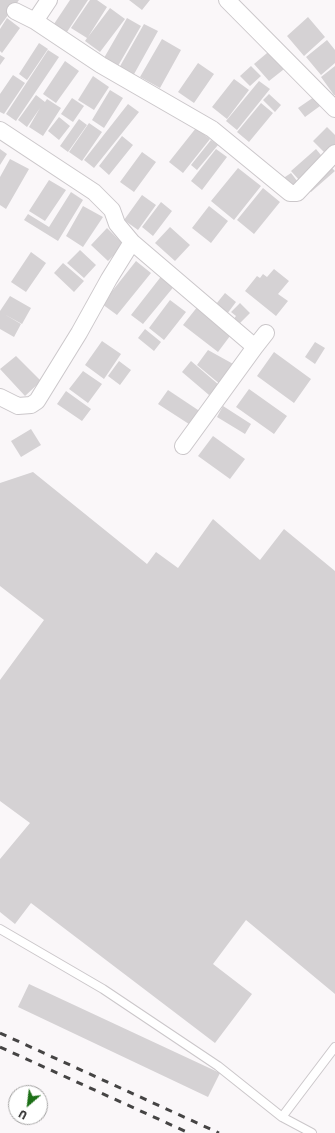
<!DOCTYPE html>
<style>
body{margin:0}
#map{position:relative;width:335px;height:1133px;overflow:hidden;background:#faf7f9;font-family:"IBM Plex Sans",sans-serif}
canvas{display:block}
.north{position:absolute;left:8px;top:1085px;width:40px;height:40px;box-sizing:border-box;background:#fff;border:1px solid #a4a3a3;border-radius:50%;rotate:208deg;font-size:11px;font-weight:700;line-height:16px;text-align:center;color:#1b1a1a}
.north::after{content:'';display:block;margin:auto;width:14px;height:18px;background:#1c6f16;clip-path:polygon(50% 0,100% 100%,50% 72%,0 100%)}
</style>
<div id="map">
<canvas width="335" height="1133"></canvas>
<div class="north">U</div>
</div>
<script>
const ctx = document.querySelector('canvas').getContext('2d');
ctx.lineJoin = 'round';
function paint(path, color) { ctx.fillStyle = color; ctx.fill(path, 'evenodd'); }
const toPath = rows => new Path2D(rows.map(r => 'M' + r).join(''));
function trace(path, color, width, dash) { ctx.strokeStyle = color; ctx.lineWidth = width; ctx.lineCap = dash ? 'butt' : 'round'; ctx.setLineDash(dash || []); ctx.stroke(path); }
paint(toPath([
 [0,0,19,0,0,26],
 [70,0,88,0,67,32,54,24],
 [90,0,97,0,107,7,88,37,110,8,125,19,100,52,85,41,87,38,71,28],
 [129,0,150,0,142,10],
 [308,17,325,37,304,56,287,36],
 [7,18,20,28,2,53,0,51,0,29],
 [127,18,141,26,118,66,104,58],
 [144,24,158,31,133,76,119,68],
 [162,39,181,50,160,88,140,77],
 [327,40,335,50,335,63,321,75,306,57],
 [39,43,48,49,27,80,19,74],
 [273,48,288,66,269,81,254,64],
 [48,50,59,57,16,121,6,114],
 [0,55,5,58,0,65],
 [65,61,79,71,56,103,43,94],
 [198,63,214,74,194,103,178,92],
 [251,66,261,76,250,86,240,76],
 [335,66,335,95,334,95,321,77],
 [13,75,25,83,4,114,0,112,0,94],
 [93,76,109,87,94,110,78,100],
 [234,79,249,90,227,119,212,107],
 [259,81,270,89,237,130,226,121],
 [110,90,123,98,104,128,92,120],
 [269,94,281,105,275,112,263,100],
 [36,95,45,102,47,99,61,108,43,136,29,127,40,108,27,127,18,120],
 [314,97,320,106,305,117,298,108],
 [72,98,84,106,73,122,61,114],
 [261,103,273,113,249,142,237,132],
 [128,104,139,112,94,168,84,160],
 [59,117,70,126,59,140,48,131],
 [79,119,87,125,68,152,60,146],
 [89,123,102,132,82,161,69,152],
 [327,127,335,135,335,148,328,156,313,141],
 [196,128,210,139,183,173,169,162],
 [122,136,133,145,109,175,99,166],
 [211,140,218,145,197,170,191,165],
 [0,149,7,154,0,165],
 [216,149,227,157,202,190,191,181],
 [316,149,325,160,300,181,291,171],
 [142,152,156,162,134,192,120,182],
 [10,159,29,169,6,209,0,205,0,177],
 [329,165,335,171,311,192,305,185],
 [238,168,261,186,234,220,211,201],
 [291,173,301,186,292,192,282,179],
 [49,180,66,190,45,221,29,211],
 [263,188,280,202,254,234,237,220],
 [71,192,83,200,58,241,24,220,28,214,49,227],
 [142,195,156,205,138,230,124,220],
 [161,202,172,211,153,236,142,227],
 [83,206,103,217,83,247,66,236],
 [209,206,228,221,211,243,192,228],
 [170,227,190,245,175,261,155,243],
 [107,228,124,245,108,261,91,245],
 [80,250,96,265,84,278,67,263],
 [31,252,46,263,26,292,11,282],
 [136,261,151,273,117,315,102,304],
 [63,263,84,281,74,292,54,273],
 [274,269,289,281,278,294,288,301,276,316,245,291,257,276,260,278,263,274,267,277],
 [163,274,176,284,143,324,131,315],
 [225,293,236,302,224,318,212,309],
 [10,296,31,308,22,324,4,314,21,324,14,337,0,329,0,311],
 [170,300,186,312,164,340,149,328],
 [240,303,250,313,238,325,233,320,236,316,231,312],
 [198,306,233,332,218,352,183,325],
 [145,329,161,342,154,351,138,338],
 [102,341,121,354,104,379,85,365],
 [315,342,325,348,315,364,305,357],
 [208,350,235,365,221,385,197,365],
 [274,352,311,379,294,403,257,376],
 [16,356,41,381,25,396,0,369],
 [119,361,131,370,120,385,108,376],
 [191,361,219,385,209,395,182,372],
 [83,371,102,384,88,403,69,389],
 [249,389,287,416,274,434,236,407],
 [168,390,201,412,192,426,158,404],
 [66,391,91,409,82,421,57,404],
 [223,406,251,424,245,434,217,417],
 [31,429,41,445,21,457,11,441],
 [213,436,245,459,230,479,198,456],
 [33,472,147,564,156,552,178,568,213,519,260,560,284,529,335,571,335,994,246,920,213,964,252,994,215,1043,31,903,15,924,0,912,0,859,30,823,0,801,0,680,44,620,0,586,0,483],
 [29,984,220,1073,208,1097,18,1007]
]), '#d5d2d4');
const service = toPath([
 [0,929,103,989,218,1066,282,1117,335,1047],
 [282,1117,312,1133]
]);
const minor = toPath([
 [227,0,335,109],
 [15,11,35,21,49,0],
 [35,21,101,65,212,129,290,193,297,193,335,153],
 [0,130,94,192,112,210,117,224,132,242,255,347,183,446],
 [255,347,266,333],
 [0,397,18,406,31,405,37,401,79,333,109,279,132,242]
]);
trace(service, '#cbc7ca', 10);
trace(minor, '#cbc7ca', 18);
trace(service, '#fff', 8);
trace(minor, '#fff', 16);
trace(toPath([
 [0,1033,219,1133],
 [0,1047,189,1133]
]), '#454444', 3, [7, 7]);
</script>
